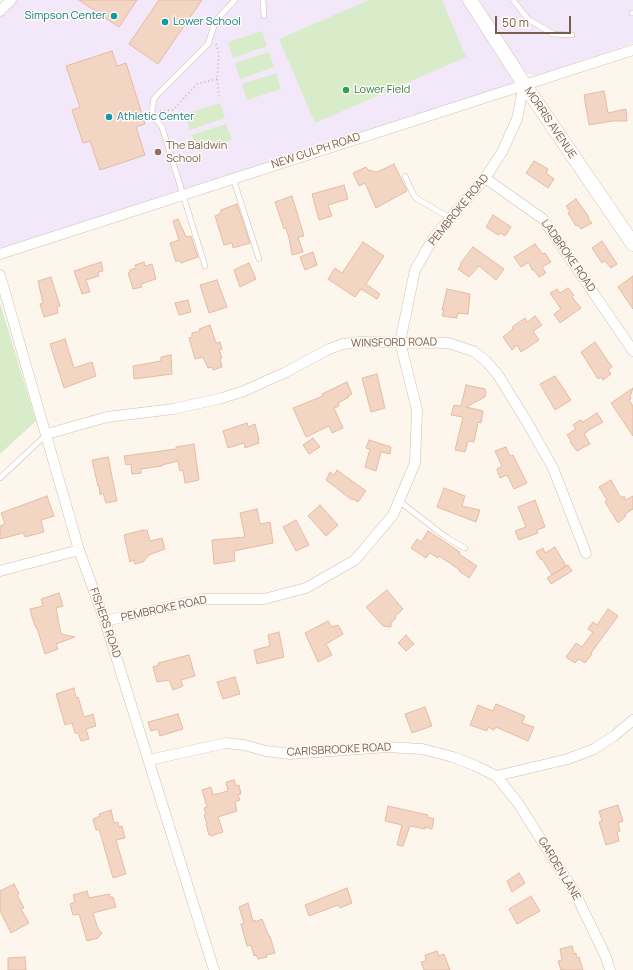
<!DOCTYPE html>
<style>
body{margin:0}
#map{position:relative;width:633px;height:970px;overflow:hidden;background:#fdf6ec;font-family:Manrope,sans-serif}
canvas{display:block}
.scale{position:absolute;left:495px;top:16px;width:76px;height:18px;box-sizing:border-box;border:2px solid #7a5c4d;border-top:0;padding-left:5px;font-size:12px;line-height:14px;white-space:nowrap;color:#7a5c4d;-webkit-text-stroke:3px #fffaf3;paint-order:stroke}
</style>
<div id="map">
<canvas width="633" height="970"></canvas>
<div class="scale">50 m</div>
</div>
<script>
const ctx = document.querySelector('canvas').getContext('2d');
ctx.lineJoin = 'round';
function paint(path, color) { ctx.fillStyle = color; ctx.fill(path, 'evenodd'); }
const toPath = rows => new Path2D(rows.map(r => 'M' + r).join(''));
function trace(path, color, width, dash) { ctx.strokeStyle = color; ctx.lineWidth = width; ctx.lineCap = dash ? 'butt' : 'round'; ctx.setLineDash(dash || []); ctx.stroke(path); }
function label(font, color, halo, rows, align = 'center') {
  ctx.font = font + ' Manrope,sans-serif'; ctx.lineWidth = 3; ctx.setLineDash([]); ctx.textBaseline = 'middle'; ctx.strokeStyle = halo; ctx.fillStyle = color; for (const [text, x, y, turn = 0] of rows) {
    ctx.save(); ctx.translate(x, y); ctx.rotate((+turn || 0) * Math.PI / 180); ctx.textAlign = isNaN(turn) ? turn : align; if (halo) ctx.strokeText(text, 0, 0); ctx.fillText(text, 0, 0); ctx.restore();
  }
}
paint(toPath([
 [11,0,470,0,524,84,0,254,0,11],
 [477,0,633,0,633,43,535,76,523,71]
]), '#f3e8fa');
paint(toPath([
 [369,0,442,0,466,57,315,123,279,39],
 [262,31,267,46,233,58,228,42],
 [269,52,274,67,240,79,235,63],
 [276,73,281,89,247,100,242,84],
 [220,103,225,118,190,130,185,114],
 [226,124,232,140,197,151,192,135],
 [0,303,36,421,0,454]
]), '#d8ecc9');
const building = toPath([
 [79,0,137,0,119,27,79,0],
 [159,0,202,0,158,64,129,44,159,0],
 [112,51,117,66,126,63,145,124,136,127,145,155,100,170,90,141,83,143,72,110,80,107,66,66,112,51],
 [604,91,608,113,626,109,627,121,612,121,589,125,584,95,604,91],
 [534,161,548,169,546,173,554,179,548,188,526,173,534,161],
 [394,164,407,191,376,208,365,183,359,186,353,173,366,167,368,170,377,172,394,164],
 [344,185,348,199,328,205,332,216,319,220,312,194,344,185],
 [292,196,304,236,298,237,303,252,292,255,289,238,286,228,284,229,275,202,292,196],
 [576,199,589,217,588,218,592,223,581,229,578,225,576,226,568,213,570,212,566,206,576,199],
 [237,204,250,243,233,248,232,243,224,245,215,216,220,214,221,210,237,204],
 [493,215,511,227,505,236,500,233,498,235,486,227,493,215],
 [178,219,186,237,191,236,198,257,181,263,179,260,176,262,170,243,179,240,173,221,178,219],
 [602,241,617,264,611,268,605,261,602,263,592,248,602,241],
 [363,242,384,256,366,284,380,294,377,299,361,289,355,297,328,279,335,268,342,273,363,242],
 [535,244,543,254,545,253,551,262,542,267,546,273,539,277,534,270,532,270,529,262,521,267,514,257,535,244],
 [473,247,504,269,496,280,479,266,469,277,458,269,461,265,460,264,473,247],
 [313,252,317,265,305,270,300,257,313,252],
 [101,262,103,271,98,272,99,276,86,280,90,292,82,294,74,271,101,262],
 [144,262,145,266,152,264,156,279,141,284,142,287,133,289,128,273,130,272,130,270,136,268,135,265,144,262],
 [249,263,256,279,240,287,234,270,249,263],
 [633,276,633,309,618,287,633,276],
 [51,277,60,306,57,307,58,313,44,317,40,304,43,303,38,281,51,277],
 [217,280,227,307,209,313,200,285,217,280],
 [568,288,574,295,572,297,581,308,560,323,554,314,561,309,550,293,557,289,560,293,568,288],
 [447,289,470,294,468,314,458,313,457,318,442,316,444,310,442,310,447,289],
 [188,300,191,312,179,315,175,303,188,300],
 [535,316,542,325,533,331,539,340,521,352,517,345,512,350,503,337,513,329,512,327,525,318,527,322,535,316],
 [210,325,216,343,220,342,222,349,219,350,222,358,220,359,222,367,213,370,212,367,208,368,203,357,195,359,189,338,192,337,192,333,200,331,199,329,210,325],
 [65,339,74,368,92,362,96,376,64,388,50,344,65,339],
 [595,342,612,367,608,370,611,374,603,380,601,377,598,379,581,352,595,342],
 [171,355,172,374,134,379,133,366,161,361,161,357,171,355],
 [377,374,385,408,371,412,362,378,377,374],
 [555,376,571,400,555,410,540,384,555,376],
 [347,382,352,394,348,396,349,397,338,403,339,406,334,408,343,428,332,433,329,426,306,437,293,408,323,396,322,394,347,382],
 [466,385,485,389,486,392,485,397,466,407,483,411,481,423,478,422,474,442,468,441,465,452,455,450,463,417,451,415,454,405,461,406,466,385],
 [633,388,630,397,631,399,629,400,633,406,633,436,611,403,633,388],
 [597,413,603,422,587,431,587,432,584,434,590,444,577,451,570,442,571,441,567,435,576,429,573,425,580,420,583,422,597,413],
 [247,423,248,427,255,424,259,439,258,439,259,443,245,448,244,443,228,448,223,431,247,423],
 [313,438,320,447,309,454,303,445,313,438],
 [369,440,391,447,390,454,381,452,376,471,365,467,370,449,366,448,369,440],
 [194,444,199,480,185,483,183,470,180,471,178,461,162,465,162,466,141,469,141,473,132,474,131,464,126,465,124,456,176,449,176,447,194,444],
 [506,447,510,456,513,455,527,483,514,489,507,475,500,478,497,469,502,466,495,451,506,447],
 [108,457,117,501,106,503,103,493,100,495,99,486,98,486,92,460,108,457],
 [337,470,366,491,358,502,353,499,352,500,326,480,330,472,334,475,337,470],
 [611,480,621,498,624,496,626,500,633,496,633,509,625,514,626,516,618,523,605,502,607,500,599,487,611,480],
 [444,488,465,496,462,506,480,510,476,522,437,507,444,488],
 [47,496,54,516,41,520,44,532,25,537,23,533,0,539,0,526,5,524,1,513,47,496],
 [535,500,545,527,537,530,538,533,519,540,515,531,526,527,518,507,535,500],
 [320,505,338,525,326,536,308,516,320,505],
 [257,509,260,524,270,522,273,543,234,551,235,561,214,564,212,540,245,537,240,513,257,509],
 [296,520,309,545,296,551,283,527,296,520],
 [143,530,143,531,147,530,150,541,162,538,165,549,149,555,143,562,135,564,134,560,130,562,124,535,143,530],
 [428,531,460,552,459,554,477,566,469,578,459,571,460,570,439,556,438,558,430,553,426,558,411,548,417,539,421,542,428,531],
 [555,547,566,566,552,575,542,559,541,560,536,552,543,548,545,553,555,547],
 [568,565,572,571,551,584,547,578,568,565],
 [387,590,403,609,395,616,396,618,391,623,391,627,383,626,366,607,387,590],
 [59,593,63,606,56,608,61,634,75,637,56,644,58,649,45,654,37,628,36,628,32,617,30,609,43,606,41,599,59,593],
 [608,609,618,616,591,653,592,654,585,663,579,659,575,663,566,657,576,643,582,647,593,632,588,629,593,622,597,625,608,609],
 [328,621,332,627,338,625,343,634,326,644,332,655,318,662,305,633,328,621],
 [279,632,284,657,257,664,254,650,270,646,268,635,279,632],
 [406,635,414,644,406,651,398,643,406,635],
 [189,655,195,676,181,680,183,686,173,690,169,680,157,682,153,667,159,665,158,663,189,655],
 [235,677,240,694,223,699,217,682,235,677],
 [74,688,76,698,78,697,84,717,93,714,96,726,86,729,89,739,81,741,78,733,75,733,72,723,65,725,56,694,74,688],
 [496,704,525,716,522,723,534,727,528,741,496,727,494,730,488,727,487,731,470,725,478,705,493,711,496,704],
 [425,707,432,726,412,733,405,714,425,707],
 [178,714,183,729,160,736,158,729,151,731,148,722,178,714],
 [234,780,236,786,239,785,241,794,238,795,240,800,235,802,237,811,218,817,223,832,211,836,210,834,209,835,206,824,207,824,204,815,206,814,204,808,207,807,202,790,211,787,213,795,228,791,226,782,234,780],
 [618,805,623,821,618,823,620,831,617,832,619,841,606,845,599,822,602,821,599,811,618,805],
 [388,806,428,815,427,817,434,819,432,829,425,827,425,829,410,826,403,846,397,845,402,825,385,821,388,806],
 [111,810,114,823,118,822,119,827,122,826,125,838,116,840,126,874,113,878,99,829,96,830,93,819,100,816,99,814,111,810],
 [519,873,525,883,512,892,507,881,519,873],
 [14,884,19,894,17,895,24,908,21,909,29,923,11,933,0,911,0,891,14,884],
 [347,888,352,903,340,908,338,905,309,916,305,905,347,888],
 [87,891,89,898,109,894,110,897,113,897,116,907,93,913,98,929,102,933,98,938,87,941,79,914,73,915,70,904,75,902,73,895,87,891],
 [531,896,540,911,517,924,509,909,531,896],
 [248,903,253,921,255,920,255,922,262,919,269,936,270,936,275,953,266,955,267,957,258,959,256,955,254,956,251,945,247,946,241,924,244,923,239,907,248,903],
 [572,946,574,954,576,953,577,958,579,957,583,970,561,970,558,961,562,960,560,949,572,946],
 [437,951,439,956,444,954,450,970,424,970,421,962,426,961,425,955,437,951],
 [25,957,26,970,8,970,8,958,25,957]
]);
paint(building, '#f3d5c3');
trace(building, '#e6bba3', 1);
const lane = toPath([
 [263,0,264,16],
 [513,0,528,19,553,34,572,35],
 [632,13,633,13],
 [405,176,412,192,416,198,450,218],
 [233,178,259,259],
 [205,266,162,127,154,117,152,111,154,99,158,94,208,44,216,20,235,0],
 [0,478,46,435],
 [399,501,447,538,465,548]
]);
const street = toPath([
 [0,11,11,0],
 [485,178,543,219,633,351],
 [0,254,633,50],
 [0,275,79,550,105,621,214,970],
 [47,434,107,417,173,409,222,398,244,391,284,373,329,349,343,344,359,342,448,343,473,351,486,361,498,375,527,422,553,468,586,553],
 [0,571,79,550],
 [105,621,203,599,264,599,306,588,355,560,393,515,415,463,417,410,400,342,415,270,434,237,485,178,502,152,517,119,524,84],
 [149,760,226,743,244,745,266,751,290,754,387,747,422,749,453,757,476,766,496,776,568,759,594,749,614,736,633,720],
 [496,776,518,803,575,893,606,957,610,970]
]);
const secondary = toPath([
 [470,0,524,84,633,244]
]);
trace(lane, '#d1beb0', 6);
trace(street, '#d1beb0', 11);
trace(secondary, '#d6c0b0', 15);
trace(toPath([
 [216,44,219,54,217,79,219,96],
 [160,111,173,110,197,84,217,79]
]), '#d9b8a5', 2, [1, 3]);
trace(lane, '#fff', 5);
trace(street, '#fff', 10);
trace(secondary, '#fff', 14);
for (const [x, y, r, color] of [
 [114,16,4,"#0f9aa8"],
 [165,22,4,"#0f9aa8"],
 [346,90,4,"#2e9e5b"],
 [109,117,4,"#0f9aa8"],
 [158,152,4,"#8d6e63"]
]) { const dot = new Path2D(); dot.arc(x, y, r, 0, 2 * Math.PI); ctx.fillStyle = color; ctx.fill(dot); trace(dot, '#fffaf3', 1.5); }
label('11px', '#0d838f', '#fffaf3', [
 ["Simpson Center",106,16,"right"],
 ["Lower School",173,22],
 ["Athletic Center",117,117]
], 'left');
label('11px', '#27864d', '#fffaf3', [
 ["Lower Field",354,90]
], 'left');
label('11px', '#7a5c4d', '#fffaf3', [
 ["MORRIS AVENUE",550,123,56],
 ["NEW GULPH ROAD",316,151,-18],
 ["PEMBROKE ROAD",459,210,-51],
 ["LADBROKE ROAD",568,256,55],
 ["WINSFORD ROAD",394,343,-1],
 ["PEMBROKE ROAD",164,609,-12],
 ["FISHERS ROAD",105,623,71],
 ["CARISBROOKE ROAD",339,750,-3],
 ["GARDEN LANE",559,869,59]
]);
label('11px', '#785e54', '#fffaf3', [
 ["The Baldwin",166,146],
 ["School",166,159]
], 'left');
</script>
